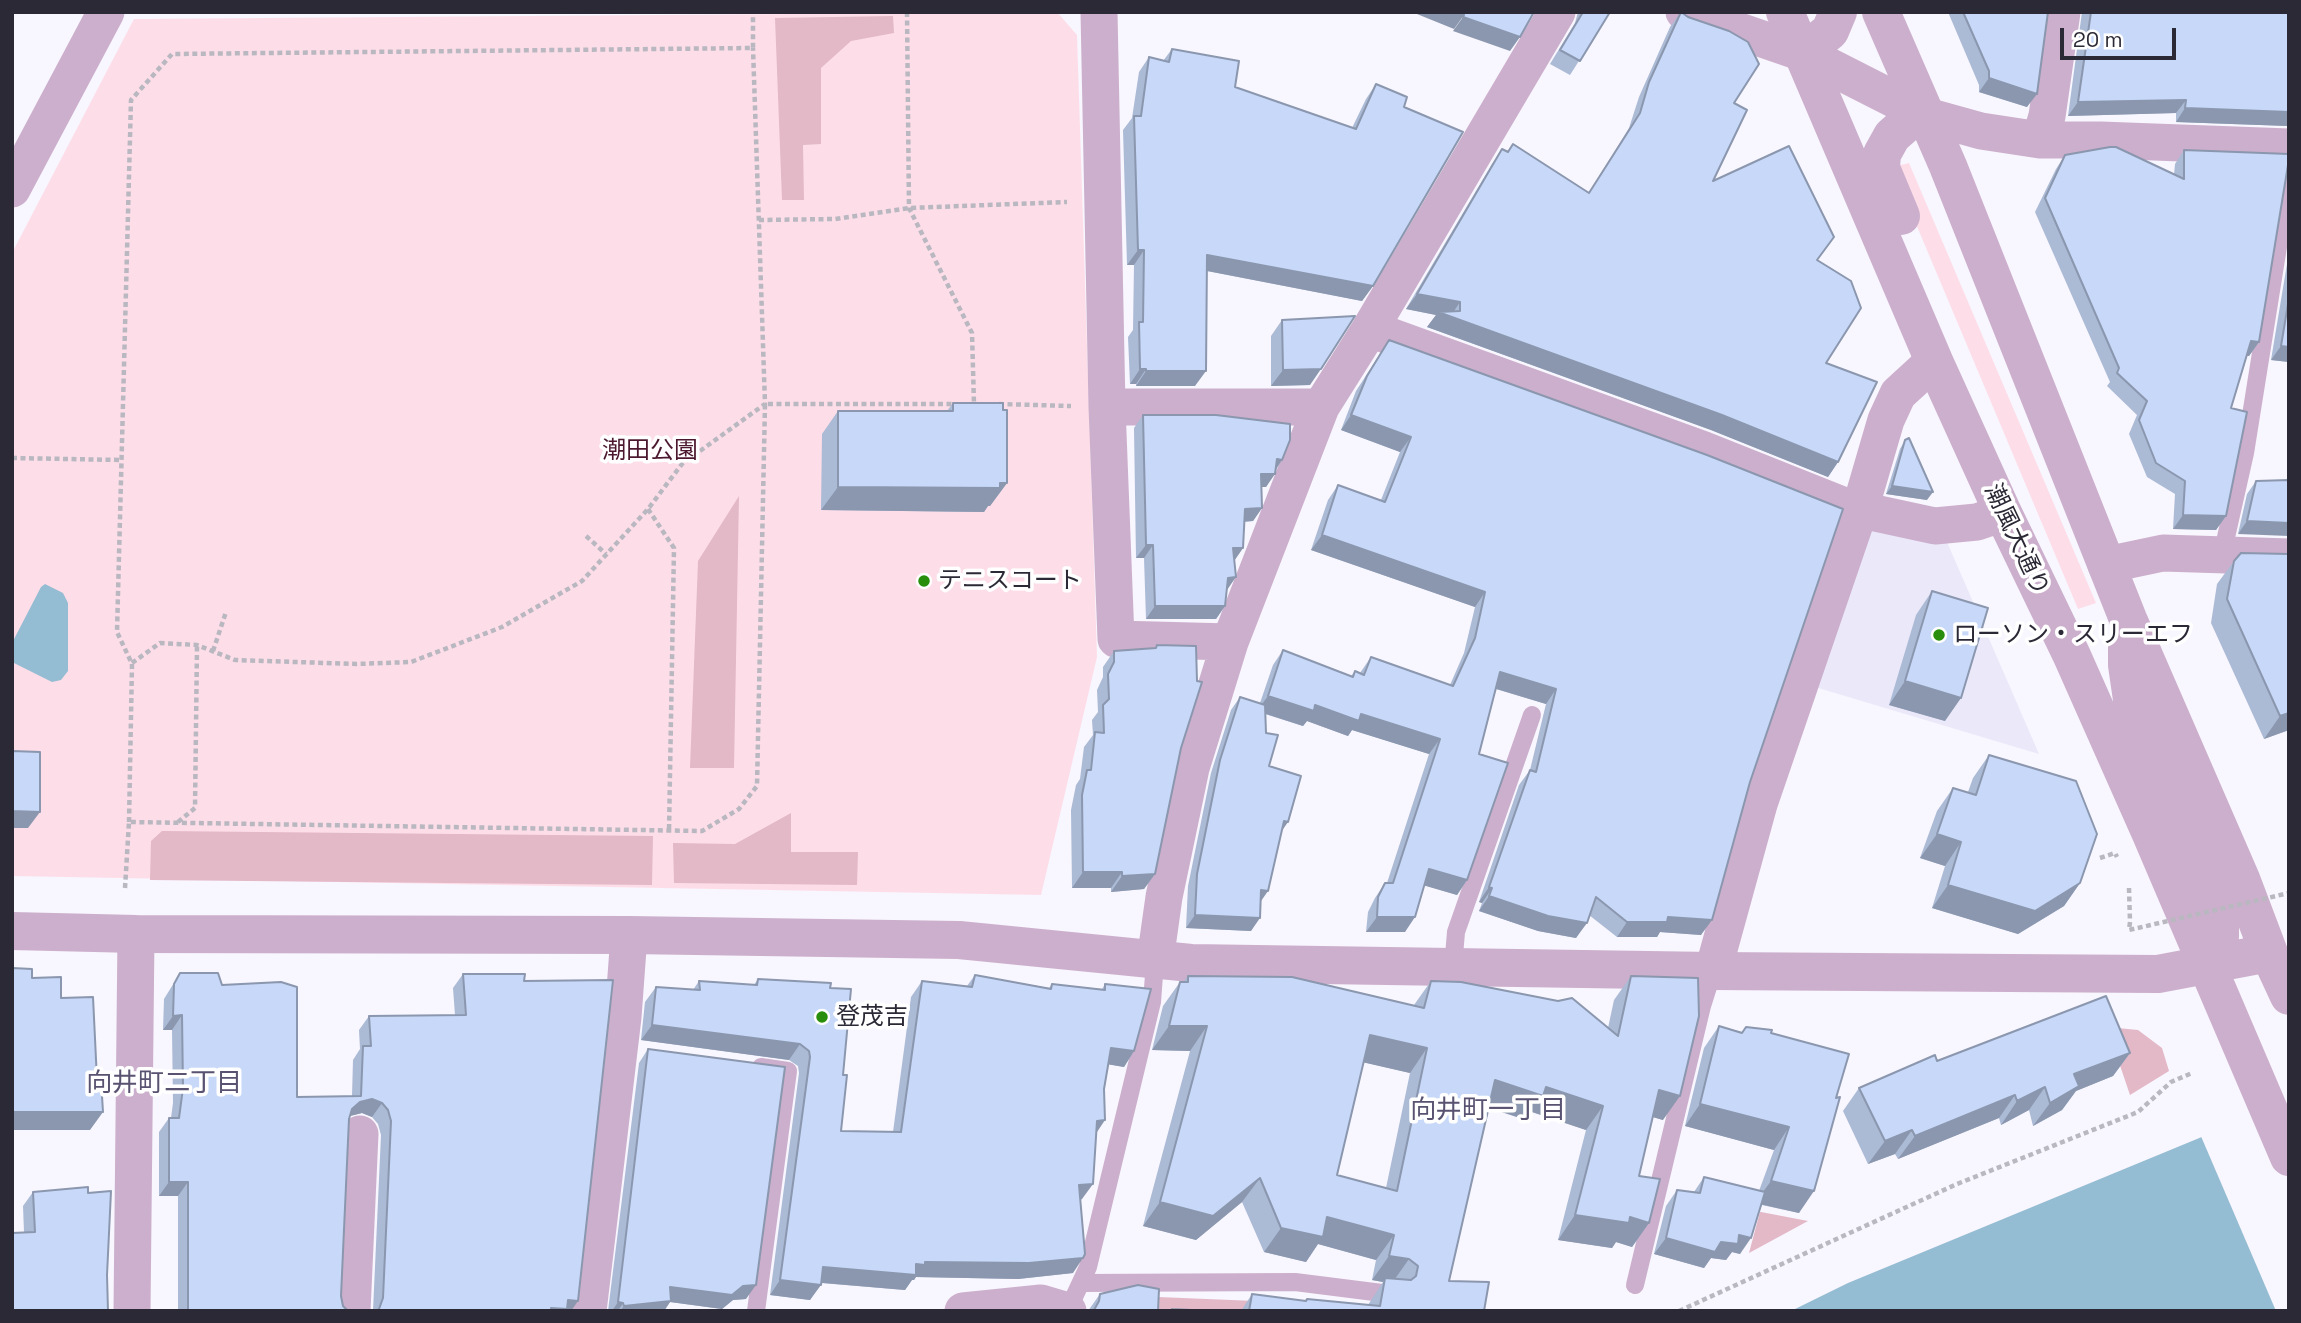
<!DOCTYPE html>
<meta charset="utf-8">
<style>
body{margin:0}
#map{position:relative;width:2301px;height:1323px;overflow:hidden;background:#f8f6fe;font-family:"Space Grotesk",sans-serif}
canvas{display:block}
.frame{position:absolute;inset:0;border:14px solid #2c2936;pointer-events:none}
.scale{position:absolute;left:2060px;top:28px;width:116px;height:32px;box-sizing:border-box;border:4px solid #2c2936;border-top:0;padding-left:9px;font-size:21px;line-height:24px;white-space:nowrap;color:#2c2936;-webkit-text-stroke:5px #fff;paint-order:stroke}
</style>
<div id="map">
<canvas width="2301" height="1323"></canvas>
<div class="frame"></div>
<div class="scale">20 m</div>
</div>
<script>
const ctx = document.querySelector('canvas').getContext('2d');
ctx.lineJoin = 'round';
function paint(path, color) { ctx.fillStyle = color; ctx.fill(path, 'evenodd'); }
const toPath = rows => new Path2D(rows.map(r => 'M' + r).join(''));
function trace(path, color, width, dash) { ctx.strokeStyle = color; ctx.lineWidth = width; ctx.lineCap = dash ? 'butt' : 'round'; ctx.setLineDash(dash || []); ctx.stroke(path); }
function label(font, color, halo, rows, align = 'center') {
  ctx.font = font + ' "Space Grotesk","Noto Sans JP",sans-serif'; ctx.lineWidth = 7; ctx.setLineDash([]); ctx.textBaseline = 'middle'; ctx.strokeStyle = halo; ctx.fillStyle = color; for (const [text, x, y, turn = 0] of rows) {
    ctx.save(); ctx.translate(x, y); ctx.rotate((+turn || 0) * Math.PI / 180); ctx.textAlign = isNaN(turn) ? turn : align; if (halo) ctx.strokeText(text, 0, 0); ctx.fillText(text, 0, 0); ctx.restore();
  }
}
paint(toPath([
 [1869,524,1947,542,2039,754,1815,687]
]), '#ebe8fa');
paint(toPath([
 [1057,12,1077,35,1097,657,1041,895,12,876,12,253,134,19],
 [1909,163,2096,603,2078,609,1892,167]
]), '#fddee8');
paint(toPath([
 [893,16,894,33,851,41,821,68,821,144,803,145,804,200,782,200,775,18],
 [739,496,734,768,690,768,698,561],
 [791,813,791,852,858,852,857,885,674,883,673,843,735,844],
 [162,831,653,836,652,885,150,880,151,841],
 [2107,1027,2138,1030,2162,1048,2169,1071,2130,1095],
 [1760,1212,1761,1212,1808,1221,1749,1253],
 [1158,1297,1353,1305,1351,1311,1159,1311]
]), '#e3b8c7');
paint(toPath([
 [45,584,63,593,68,603,68,671,61,680,52,682,14,663,12,658,12,643,41,587],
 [2289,1101,2289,1311,1791,1311,1848,1283]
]), '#94bcd2');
paint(toPath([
 [2289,1097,2289,1311,2276,1311,2200,1134]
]), '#f8f6fe');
trace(toPath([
 [907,12,909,208,972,333,974,404],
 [759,220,835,219,909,208,1067,202],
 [999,404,1071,406],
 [12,458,122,460],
 [648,509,674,548,669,831],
 [586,536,606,554],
 [213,651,226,612],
 [132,663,160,643,197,645,235,660,357,664,411,662,502,627,582,581,648,509,682,464,765,404,753,48],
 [129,822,132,664,117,632,131,100,172,54,753,48,753,12],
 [178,822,195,808,197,645],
 [2100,858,2115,853,2117,857],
 [125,888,129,822,702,831,739,809,757,786,765,404,955,404],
 [2129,888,2130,922],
 [1679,1311,1957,1184,2138,1112,2171,1082,2192,1073]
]), '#b9b7c0', 4.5, [5, 3.5]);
trace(toPath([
 [2222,555,2245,453,2289,178],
 [1453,968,1456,932,1532,715],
 [1082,1283,1295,1282,1390,1294],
 [1635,1285,1702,1006,1713,971],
 [1068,1310,1088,1267,1152,1002,1155,961],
 [756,1311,788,1071,761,1067]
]), '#ccafcc', 18);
trace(toPath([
 [1099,12,1107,407,1116,639,1230,642],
 [1684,12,1803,53,1927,116,1981,131,2040,140,2100,140,2289,147],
 [2040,140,2047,116,2062,12],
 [12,189,106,12],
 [1370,329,1704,450,1847,507,1935,526,1977,522,2003,513],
 [1107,407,1321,407],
 [2106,565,2163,553,2289,557],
 [1155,961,1164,897,1191,768,1230,642,1321,407,1370,329,1557,12],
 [1713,971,1759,804,1860,509,1886,420,1898,394,1934,361],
 [132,1311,136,934],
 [352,1311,360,1134],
 [588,1311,623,1017,629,935],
 [963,1311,1041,1303,1068,1311]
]), '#ccafcc', 37);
trace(toPath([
 [1785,12,1934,361,2003,513,2072,656,2151,834,2289,1157],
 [1881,12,1948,166,2128,619,2241,879,2269,953,2289,996],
 [1803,53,1830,31,1838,12],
 [1901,216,1881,168,1882,154,1892,136,1909,121,1927,116],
 [2127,642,2127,665,2135,720,2220,923,2220,937,2206,965],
 [12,931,136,934,629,935,959,940,1191,963,1713,971,2158,974,2269,953]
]), '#ccafcc', 38);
trace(toPath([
 [2130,922,2129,930,2289,893]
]), '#b9b7c0', 4.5, [5, 3.5]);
paint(toPath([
 [1578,12,1610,12,1570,75,1550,64,1575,23],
 [1681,12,1734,103,1713,181,1817,260,1826,363,1838,462,1828,477,1711,430,1427,327,1436,315,1406,309,1492,164,1502,149,1508,151,1513,144,1589,193,1629,128,1639,97,1670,27],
 [1948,12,2048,12,2027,107,1979,92,1979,85],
 [2082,12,2289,12,2289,124,2288,126,2176,122,2176,113,2068,116],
 [1172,49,1235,87,1352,128,1366,99,1376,84,1404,107,1373,286,1362,301,1207,271,1195,386,1136,386,1136,384,1130,384,1128,337,1133,330,1134,265,1127,265,1123,130,1132,118,1139,72,1149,57,1163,61],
 [2184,150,2287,162,2259,342,2249,356,2247,356,2231,408,2226,516,2216,530,2173,529,2175,494,2147,477,2129,434,2137,415,2107,386,2110,382,2035,212,2056,169,2065,155,2174,175,2175,164],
 [2289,252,2289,362,2271,360],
 [1282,320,1310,385,1271,386,1271,336],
 [1389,340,1750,782,1701,935,1660,932,1657,937,1617,937,1589,915,1576,938,1538,931,1479,911,1482,903,1479,902,1519,785,1530,770,1546,704,1496,689,1479,754,1467,880,1457,895,1424,885,1405,932,1366,932,1368,912,1375,898,1385,883,1387,883,1429,754,1352,730,1348,736,1307,721,1303,726,1265,714,1266,733,1269,766,1281,831,1251,931,1186,928,1188,886,1211,773,1231,710,1240,697,1260,703,1273,665,1283,650,1351,676,1355,671,1360,673,1371,657,1450,685,1464,653,1475,607,1311,550,1328,500,1338,485,1381,500,1400,452,1341,430,1356,391],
 [953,403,1003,410,1007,483,990,506,988,506,984,512,821,510,822,434,838,411,947,411],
 [1143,415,1282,460,1266,487,1261,487,1262,508,1253,521,1244,522,1243,548,1234,561,1227,589,1225,606,1216,619,1146,619,1144,558,1136,558,1134,428],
 [1905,440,1927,500,1886,494,1900,449],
 [2289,480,2238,534,2247,494,2256,481],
 [2289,554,2289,730,2264,739,2211,623,2217,584,2234,561],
 [1932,591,1945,721,1889,705,1916,615],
 [1157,645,1181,748,1155,874,1144,889,1111,892,1111,888,1072,888,1071,810,1076,785,1080,779,1084,747,1093,735,1092,720,1098,712,1097,690,1103,677,1103,667,1114,651,1155,648],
 [1989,755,2080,883,2064,906,2018,934,1932,908,1945,866,1920,858,1937,811,1953,788,1968,792,1973,778],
 [180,973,222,985,297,1097,352,1096,353,1060,360,1049,359,1030,369,1016,455,1015,453,988,463,974,524,981,571,1311,373,1311,381,1135,378,1124,372,1117,362,1113,350,1116,349,1119,341,1296,343,1306,178,1311,178,1196,159,1196,159,1132,169,1118,171,1118,173,1103,172,1030,163,1030,164,999],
 [975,975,1049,988,1052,984,1102,989,1105,984,1134,1051,1124,1067,1108,1064,1096,1133,1082,1199,1081,1200,1073,1273,1018,1279,916,1277,914,1280,912,1280,905,1290,821,1283,810,1300,770,1295,799,1073,798,1066,789,1060,641,1040,645,1002,656,987,693,990,699,981,754,985,758,979,830,988,843,1075,841,1131,893,1132,911,997,922,981,967,986],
 [1188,976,1414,1005,1431,981,1608,1028,1614,1000,1631,976,1663,1120,1653,1117,1639,1176,1649,1223,1632,1247,1616,1242,1612,1248,1558,1240,1586,1130,1532,1112,1526,1120,1489,1108,1449,1281,1484,1311,1241,1311,1252,1294,1305,1301,1307,1299,1368,1305,1383,1282,1372,1280,1376,1260,1318,1244,1306,1262,1264,1252,1242,1202,1196,1240,1143,1226,1190,1051,1152,1050,1163,1006,1180,982,1183,982],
 [1363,1062,1410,1073,1386,1188,1337,1175],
 [1719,1026,1742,1032,1771,1033,1849,1054,1799,1213,1762,1205,1740,1254,1732,1252,1726,1260,1711,1258,1704,1268,1654,1254,1666,1206,1677,1190,1694,1192,1704,1177,1759,1191,1774,1150,1685,1126,1704,1048],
 [648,1049,746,1299,733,1300,722,1309,670,1302,664,1311,608,1311,639,1063],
 [2130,1053,2113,1076,2076,1091,2062,1110,2033,1126,2029,1110,2001,1125,1999,1118,1898,1159,1895,1154,1868,1164,1843,1111,1859,1088,1937,1061],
 [33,1192,88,1193,107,1275,24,1232,23,1206],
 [1100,1294,1158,1311,1088,1311]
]), '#abbad5');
paint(toPath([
 [1412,12,1458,12,1464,15,1454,29],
 [1463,17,1520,37,1510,51,1453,31],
 [1989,78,2037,94,2027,107,1979,92],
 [2186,100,2176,113,2068,116,2078,102],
 [2185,108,2289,112,2289,124,2288,126,2176,122],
 [1138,250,1144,250,1134,265,1127,265],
 [1207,255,1373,286,1362,301,1197,269],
 [1417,294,1460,302,1450,317,1722,415,1838,462,1828,477,1711,430,1427,327,1436,315,1406,309],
 [2251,341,2259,342,2249,356,2241,355],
 [2281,346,2289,347,2289,362,2271,360],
 [1140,369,1146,369,1136,384,1130,384],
 [1321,369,1310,385,1271,386,1283,370],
 [1146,371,1206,371,1195,386,1136,386],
 [1351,415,1411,437,1400,452,1341,430],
 [1277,459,1282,460,1273,473],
 [1261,474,1275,474,1266,487,1252,487],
 [1007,483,990,506,988,506,984,512,821,510,838,487],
 [1892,486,1933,492,1927,500,1886,494],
 [1262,508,1253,521,1236,522,1245,509],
 [2183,515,2226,516,2216,530,2173,529],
 [2247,521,2289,523,2289,536,2238,534],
 [1322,535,1485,592,1475,607,1311,550],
 [1146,545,1153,545,1144,558,1136,558],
 [1233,548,1243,548,1234,561],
 [1236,577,1227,590,1228,578],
 [1155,606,1225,606,1216,619,1146,619],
 [1500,672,1556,689,1546,704,1490,687],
 [1905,681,1961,698,1945,721,1889,705],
 [1268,696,1361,714,1440,739,1429,754,1352,730,1348,736,1307,721,1303,726,1257,711],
 [2289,713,2289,730,2264,739,2280,716],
 [12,811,40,812,28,828,12,828],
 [1284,821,1288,822,1279,835],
 [1937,834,1961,842,1945,866,1920,858],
 [1429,869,1467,880,1457,895,1419,884],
 [1083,872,1122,872,1111,888,1072,888],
 [1155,874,1144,889,1111,892,1122,876],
 [2080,883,2064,906,2018,934,1932,908,1948,885],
 [1489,887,1492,888,1482,903,1479,902],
 [1261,890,1268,891,1259,904],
 [1489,896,1587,923,1576,938,1538,931,1479,911],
 [1195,915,1260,918,1251,931,1186,928],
 [1377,917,1415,917,1405,932,1366,932],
 [1668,917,1712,920,1701,935,1660,932,1657,937,1617,937,1627,922],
 [182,1015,172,1030,163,1030,173,1016],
 [652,1025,800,1044,789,1060,641,1040],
 [1169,1026,1207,1026,1190,1051,1152,1050],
 [1370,1035,1427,1048,1410,1073,1353,1060],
 [1111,1048,1134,1051,1124,1067,1100,1063],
 [2130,1053,2113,1076,2076,1091,2062,1110,2033,1126,2050,1103,2074,1074],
 [1495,1080,1546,1087,1603,1106,1586,1130,1532,1112,1526,1120,1478,1104],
 [2045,1087,2029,1110,2001,1125,2017,1101],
 [1659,1090,1680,1096,1663,1120,1642,1114],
 [2015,1095,1999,1118,1898,1159,1915,1136],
 [372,1099,382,1103,372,1117,362,1113,350,1116,352,1109,360,1102],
 [1700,1104,1789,1127,1774,1150,1685,1126],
 [12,1112,103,1112,90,1130,12,1130],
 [1105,1120,1095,1135,1097,1121],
 [1912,1130,1895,1154,1868,1164,1885,1141],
 [1260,1178,1242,1202,1196,1240,1143,1226,1160,1202],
 [1771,1181,1814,1191,1799,1213,1755,1203],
 [169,1182,188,1182,178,1196,159,1196],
 [1093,1184,1082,1199,1069,1200,1079,1185],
 [1575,1215,1630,1217,1649,1223,1632,1247,1616,1242,1612,1248,1558,1240],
 [1327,1217,1394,1235,1376,1260,1318,1244,1306,1262,1264,1252,1281,1228],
 [1739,1235,1751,1238,1740,1254,1732,1252,1726,1260,1711,1258,1704,1268,1654,1254,1666,1238,1721,1242],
 [1389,1256,1409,1259,1392,1283,1385,1278,1383,1282,1372,1280],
 [1083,1258,1073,1273,1018,1279,916,1277,914,1280,912,1280,905,1290,812,1282,823,1267,916,1264,925,1262],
 [780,1280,821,1285,810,1300,770,1295],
 [756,1285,746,1299,733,1300,722,1309,670,1302,664,1311,620,1311,624,1306,670,1287],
 [568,1300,578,1301,571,1311,549,1311,551,1308],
 [618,1302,623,1303,618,1311,612,1311]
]), '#8b97ae');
const building = toPath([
 [1458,12,1534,12,1520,37,1463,17,1464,15,1458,12],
 [1583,12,1610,12,1580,61,1560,50,1583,12],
 [1681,12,1688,17,1729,31,1748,42,1759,64,1734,103,1747,110,1713,181,1789,146,1834,237,1817,260,1851,281,1861,308,1826,363,1877,382,1838,462,1722,415,1438,312,1460,311,1460,302,1417,294,1502,149,1508,152,1513,144,1589,193,1640,113,1649,82,1681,12],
 [1963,12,2048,12,2037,94,1989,78,1989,71,1963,12],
 [2091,12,2289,12,2289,112,2185,108,2186,100,2078,102,2091,12],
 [1172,49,1239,61,1235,87,1356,129,1376,84,1407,97,1404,107,1463,132,1373,286,1207,255,1206,371,1146,371,1146,369,1140,369,1139,322,1143,322,1144,250,1138,250,1134,116,1141,116,1149,57,1169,62,1172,49],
 [2110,147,2116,147,2184,179,2184,150,2289,154,2289,159,2259,342,2251,341,2231,408,2247,412,2226,516,2183,515,2185,481,2156,463,2139,420,2147,401,2117,373,2119,368,2045,198,2065,155,2110,147],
 [2289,298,2289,347,2281,346,2289,298],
 [1355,316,1321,369,1283,370,1282,320,1355,316],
 [1389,340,1707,455,1843,509,1750,782,1712,920,1668,917,1667,922,1627,922,1596,897,1587,923,1548,916,1489,896,1492,888,1489,887,1530,770,1536,772,1556,689,1500,672,1479,754,1508,763,1467,880,1429,869,1415,917,1377,917,1378,897,1385,883,1393,883,1440,739,1361,714,1359,721,1315,705,1314,711,1268,696,1283,650,1353,677,1355,671,1364,675,1371,657,1453,686,1475,638,1485,592,1322,535,1338,485,1385,502,1411,437,1351,415,1367,376,1389,340],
 [953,403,1003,403,1003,410,1007,410,1007,483,1000,483,1000,488,838,487,838,411,953,411,953,403],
 [1143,415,1216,415,1290,424,1290,440,1282,460,1277,459,1275,474,1261,474,1262,508,1245,509,1243,548,1233,548,1236,577,1228,578,1225,606,1155,606,1153,545,1146,545,1143,415],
 [1909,438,1933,492,1892,486,1905,440,1909,438],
 [2289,480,2289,523,2247,521,2256,481,2289,480],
 [2241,553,2289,554,2289,713,2280,716,2227,599,2234,561,2241,553],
 [1932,591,1988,608,1961,698,1905,681,1932,591],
 [1157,645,1196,646,1197,681,1202,682,1181,748,1155,874,1122,876,1122,872,1083,872,1082,795,1087,770,1091,770,1095,732,1104,733,1103,705,1109,699,1108,674,1114,662,1114,651,1156,648,1157,645],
 [1240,697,1265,705,1266,733,1278,735,1269,766,1301,776,1288,822,1284,821,1268,891,1261,890,1260,918,1195,915,1197,874,1220,760,1240,697],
 [12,751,40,752,40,812,12,811,12,751],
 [1989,755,2076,781,2097,834,2080,883,2035,911,1948,885,1961,842,1937,834,1953,788,1976,795,1989,755],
 [12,968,32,969,32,978,61,977,61,998,93,997,97,1080,101,1080,103,1112,12,1112,12,968],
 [180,973,218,973,222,985,281,982,297,987,297,1097,361,1096,363,1046,371,1046,369,1016,466,1015,463,974,525,974,524,981,613,980,578,1301,568,1300,567,1309,551,1308,551,1311,377,1311,379,1309,383,1298,391,1121,388,1110,382,1103,372,1099,360,1102,352,1109,349,1119,341,1296,343,1306,348,1311,178,1311,188,1310,188,1182,169,1182,169,1118,179,1118,183,1088,182,1015,173,1016,174,984,180,973],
 [975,975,1051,989,1052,984,1105,990,1105,984,1151,989,1134,1051,1111,1048,1104,1089,1105,1120,1097,1121,1093,1184,1079,1185,1085,1254,1083,1258,1029,1263,925,1262,925,1265,916,1264,916,1275,823,1267,821,1285,780,1280,810,1057,809,1051,800,1044,652,1025,656,987,700,990,699,981,757,985,758,979,831,983,830,988,851,989,843,1075,847,1075,841,1131,901,1132,922,981,972,987,975,975],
 [1188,976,1292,977,1424,1008,1431,981,1461,982,1558,1001,1572,998,1618,1036,1631,976,1698,978,1699,1016,1680,1096,1659,1090,1639,1176,1660,1179,1649,1223,1630,1217,1629,1223,1575,1215,1603,1106,1546,1087,1543,1096,1495,1080,1449,1281,1489,1282,1484,1311,1249,1311,1252,1294,1306,1301,1307,1299,1380,1306,1385,1278,1411,1280,1416,1276,1418,1266,1409,1259,1389,1256,1394,1235,1327,1217,1323,1237,1281,1228,1260,1178,1213,1216,1160,1202,1207,1026,1169,1026,1180,982,1188,982,1188,976],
 [1370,1035,1427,1048,1397,1191,1337,1175,1370,1035],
 [2106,996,2130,1053,2074,1074,2079,1086,2050,1103,2045,1087,2017,1101,2015,1095,1915,1136,1912,1130,1885,1141,1859,1088,1935,1055,1937,1061,2106,996],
 [1719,1026,1742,1033,1746,1027,1772,1030,1771,1033,1849,1054,1836,1098,1840,1097,1814,1191,1771,1181,1789,1127,1700,1104,1719,1026],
 [648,1049,785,1067,756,1285,743,1286,732,1295,670,1287,671,1301,624,1306,623,1303,618,1302,648,1049],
 [1704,1177,1765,1192,1751,1238,1739,1235,1738,1244,1721,1242,1715,1252,1666,1238,1677,1190,1700,1193,1704,1177],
 [88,1187,88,1193,111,1191,107,1275,108,1311,12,1311,12,1233,35,1232,33,1192,88,1187],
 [1138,1285,1159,1289,1158,1311,1092,1311,1094,1310,1099,1301,1100,1294,1138,1285],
 [1172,1309,1211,1311,1171,1311,1172,1309]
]);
paint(building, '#c7d8f8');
trace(building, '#8b97ae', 2);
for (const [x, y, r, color] of [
 [924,581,7,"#288e0c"],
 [1939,635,7,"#288e0c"],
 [822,1017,7,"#288e0c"]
]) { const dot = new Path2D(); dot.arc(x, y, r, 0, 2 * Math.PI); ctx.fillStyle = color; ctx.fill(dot); trace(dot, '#fff', 2.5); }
label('24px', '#4c182f', '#fff', [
 ["潮田公園",650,451]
]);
label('24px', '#2c2936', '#fff', [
 ["潮風大通り",2016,540,65]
]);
label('24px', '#2c2936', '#fff', [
 ["テニスコート",938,581],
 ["ローソン・スリーエフ",1953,635],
 ["登茂吉",836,1017]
], 'left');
label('26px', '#595270', '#fff', [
 ["向井町二丁目",164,1084],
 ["向井町一丁目",1488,1111]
]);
</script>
